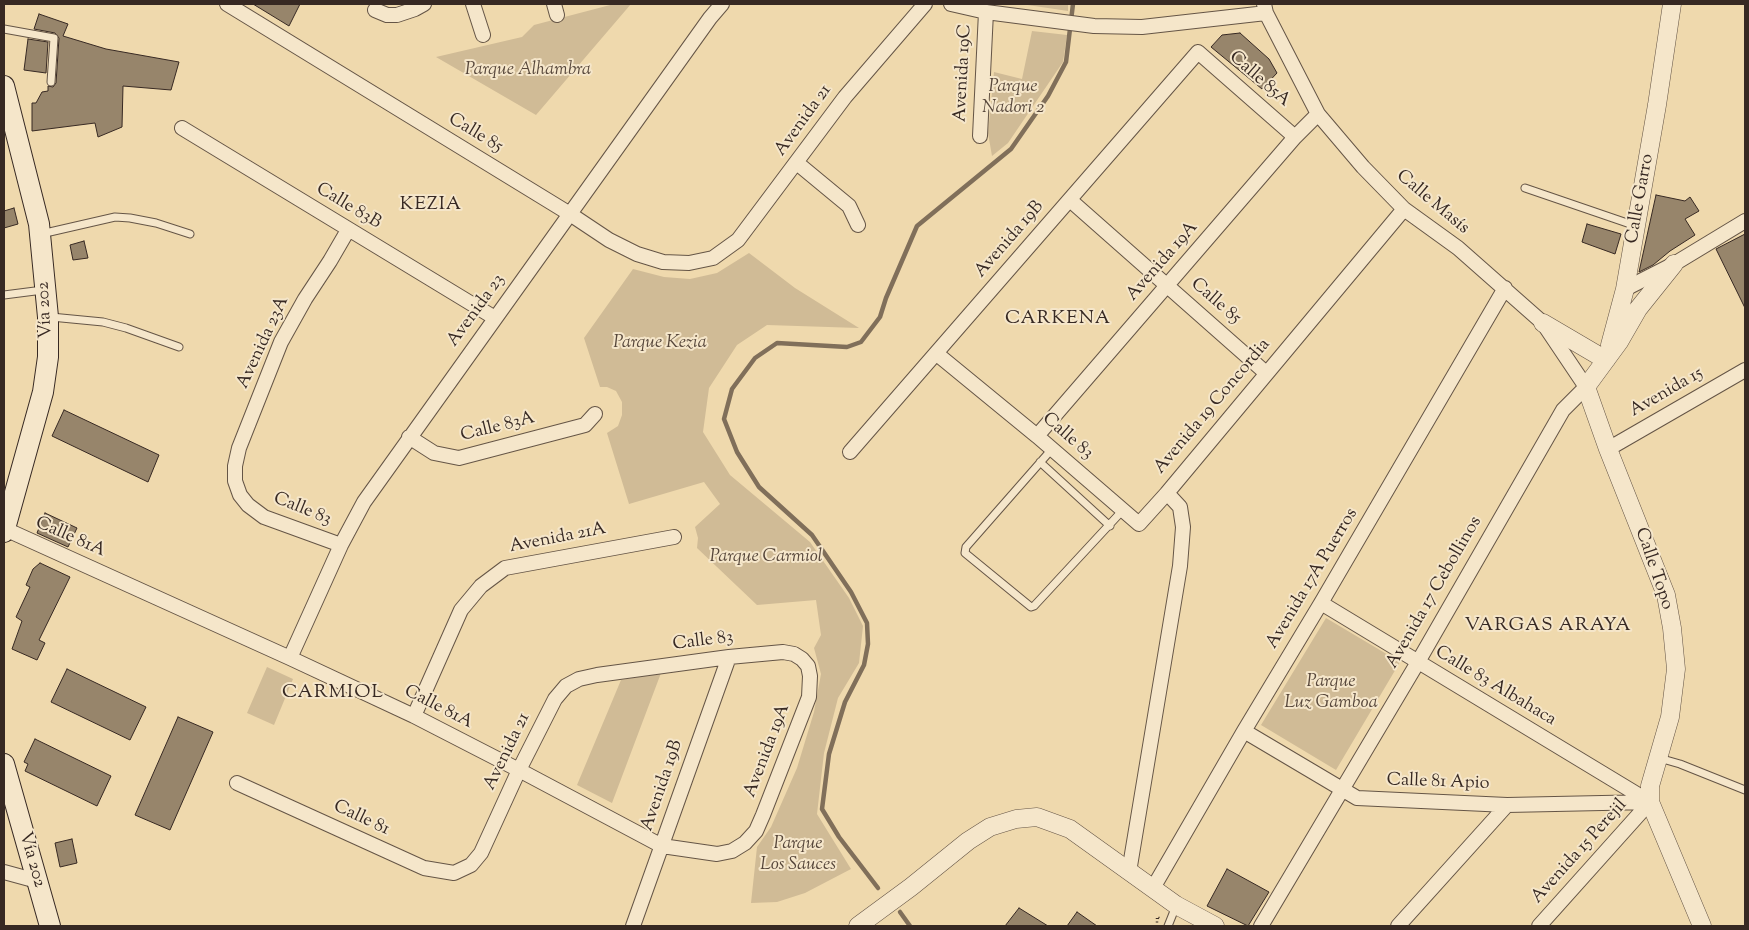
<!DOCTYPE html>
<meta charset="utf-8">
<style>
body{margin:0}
#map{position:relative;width:1749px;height:930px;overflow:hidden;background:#efd9ad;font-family:"Sorts Mill Goudy",serif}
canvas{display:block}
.frame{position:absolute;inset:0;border:5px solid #372923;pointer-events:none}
</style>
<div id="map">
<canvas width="1749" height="930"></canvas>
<div class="frame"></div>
</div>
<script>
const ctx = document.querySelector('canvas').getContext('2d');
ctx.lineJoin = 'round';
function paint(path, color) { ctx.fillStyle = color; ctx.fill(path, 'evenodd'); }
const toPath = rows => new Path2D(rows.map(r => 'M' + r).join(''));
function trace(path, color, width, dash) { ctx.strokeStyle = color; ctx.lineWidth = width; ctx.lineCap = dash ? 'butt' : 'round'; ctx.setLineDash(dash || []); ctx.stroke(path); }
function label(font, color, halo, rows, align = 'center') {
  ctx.font = font + ' "Sorts Mill Goudy",serif'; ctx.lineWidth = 4; ctx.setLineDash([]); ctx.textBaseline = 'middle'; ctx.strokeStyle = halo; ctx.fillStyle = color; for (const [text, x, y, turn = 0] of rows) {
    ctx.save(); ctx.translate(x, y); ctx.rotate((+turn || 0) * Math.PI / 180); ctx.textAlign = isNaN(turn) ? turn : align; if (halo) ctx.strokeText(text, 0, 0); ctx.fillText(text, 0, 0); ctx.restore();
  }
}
paint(toPath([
 [614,4,631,4,536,115,436,57,522,37,534,25],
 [1021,4,1068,4,1068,11],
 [1032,31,1067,35,1063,62,1008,143,992,156,988,133,994,72,1022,79],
 [749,253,795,288,859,328,767,325,737,345,709,388,703,432,730,475,810,542,849,598,863,626,859,663,838,698,824,753,817,814,851,869,805,893,777,902,751,903,757,847,771,827,797,768,814,712,821,674,814,648,821,635,816,600,757,605,697,548,698,538,695,527,720,504,704,482,629,504,607,433,618,426,622,415,622,402,616,391,607,387,600,387,584,338,633,269,664,277,690,279,717,273],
 [1326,618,1400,662,1336,770,1261,725],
 [267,667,293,679,274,725,247,713],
 [661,673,612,803,577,785,621,680]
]), '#d0bb96');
trace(toPath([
 [878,888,839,837,822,809,829,754,845,702,864,665,868,644,867,623,851,592,812,535,759,487,737,452,724,419,732,389,755,358,777,343,847,347,861,342,880,317,886,298,917,226,1011,149,1048,96,1066,62,1073,4],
 [900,912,910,926]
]), '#806f5a', 4.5);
const building = toPath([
 [253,4,300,4,289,26,253,4],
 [39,14,68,24,63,36,106,49,179,62,171,90,123,86,122,127,98,137,95,123,32,131,32,103,36,103,42,92,48,91,48,86,53,87,56,83,59,38,55,33,34,29,39,14],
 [1240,33,1269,59,1277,73,1262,89,1211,47,1222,35,1240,33],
 [28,39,48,42,46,73,24,70,28,39],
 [1656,195,1685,201,1690,197,1699,211,1685,219,1695,235,1670,251,1653,265,1639,272,1656,195],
 [14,208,18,224,4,228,4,211,14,208],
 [1587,224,1621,234,1615,254,1582,242,1587,224],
 [1745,234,1745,308,1716,249,1745,234],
 [84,241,88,258,73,260,70,245,84,241],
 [64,410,159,455,148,482,52,436,64,410],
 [45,513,77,528,68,547,37,533,45,513],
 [40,563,70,577,39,640,45,643,37,660,12,649,22,621,16,617,30,587,26,585,33,569,40,563],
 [67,669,146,707,130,740,51,702,67,669],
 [178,717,213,732,170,830,135,815,178,717],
 [35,739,111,776,97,806,25,771,28,764,24,762,35,739],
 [72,839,77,863,60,867,55,843,72,839],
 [1227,869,1269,892,1248,926,1207,906,1227,869],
 [1019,908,1048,926,1005,926,1019,908],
 [1077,912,1097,926,1067,926,1077,912]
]);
paint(building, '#97856b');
trace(building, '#372923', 1);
const service = toPath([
 [4,29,54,38,51,82],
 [1525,188,1636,226],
 [41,234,115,217,130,218,156,223,190,234],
 [4,295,43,290],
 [51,317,103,322,126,328,179,347],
 [1052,449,966,547,965,553,1031,607,1034,606,1123,510],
 [1040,462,1110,526],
 [1659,758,1680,764,1745,790],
 [1168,926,1176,906]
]);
const minor = toPath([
 [227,4,570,214,609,240,637,254,663,262,689,263,713,258,738,240,845,97,925,4],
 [473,4,483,35],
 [554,4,557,15],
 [951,4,986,12,1094,26,1142,27,1266,13],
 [375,10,387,15,397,15,415,9,424,4],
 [182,128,495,318],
 [980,136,986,12],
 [797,163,849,206,858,225],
 [1070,200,1266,373],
 [1625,289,1674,264,1745,221],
 [937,354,1037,436,1139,524,1167,493],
 [1037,436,1295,137,1318,114],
 [409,437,434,453,459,458,585,425,595,414],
 [1608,449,1745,370],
 [850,452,1198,52,1295,137],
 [5,529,290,658,414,716,519,770,662,846,717,854,732,851,745,843,756,831,763,815,809,697,810,676,808,666,802,659,794,654,783,652,729,657,597,675,579,679,566,686,555,699,519,770,481,853,471,865,454,873,424,868,237,783],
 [341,545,264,517,248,505,240,495,235,481,235,466,239,448,281,342,305,299,330,261,348,230],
 [1321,603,1650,802],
 [290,658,341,545,364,502,710,18,722,4],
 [414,716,461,610,481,586,505,568,674,537],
 [1244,731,1357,798,1507,805,1650,802],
 [4,872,37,881],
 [1129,872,1180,566,1183,527,1180,507,1167,493,1404,209],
 [1153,888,1244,731,1321,603,1505,288],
 [633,926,729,657],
 [1261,926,1418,662,1563,410,1586,387,1543,323,1458,248,1404,209,1363,167,1318,114,1266,13,1264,4],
 [1398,926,1507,805],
 [1539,926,1650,802]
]);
const tertiary = toPath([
 [1674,264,1638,309,1619,342,1586,387,1608,449,1666,595,1672,628,1676,669,1670,717,1650,786,1650,802,1702,926],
 [1543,323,1606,360],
 [1610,345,1625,289,1657,105,1672,4],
 [858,926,911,887,968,841,990,827,1016,819,1037,817,1070,829,1176,905,1215,926]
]);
const secondary = toPath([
 [4,86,39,224,48,317,48,357,43,392,4,532],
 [4,764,50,926]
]);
trace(service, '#655546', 9);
trace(minor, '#655546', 16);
trace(tertiary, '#655546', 19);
trace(secondary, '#372923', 22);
trace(toPath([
 [1157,926,1157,917,1161,919]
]), '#372923', 2.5, [1, 2.5]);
trace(service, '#f5e6ca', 7);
trace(minor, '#f5e6ca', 14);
trace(tertiary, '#f5e6ca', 18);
trace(secondary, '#f5e6ca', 20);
label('italic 18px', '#56463a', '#f5e6ca', [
 ["Parque Alhambra",528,71],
 ["Parque",1013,88],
 ["Nadori 2",1013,109],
 ["Parque Kezia",660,344],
 ["Parque Carmiol",766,558],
 ["Parque",1331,683],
 ["Luz Gamboa",1331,704],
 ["Parque",798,845],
 ["Los Sauces",798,866]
]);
label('18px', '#372923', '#f5e6ca', [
 ["Avenida 19C",964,73,-87],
 ["Calle 85A",1259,80,41],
 ["Avenida 21",804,121,-54],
 ["Calle 85",475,134,31],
 ["Calle Garro",1641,199,-80],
 ["Calle Masís",1432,203,40],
 ["Calle 83B",348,207,31],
 ["Avenida 19B",1010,240,-49],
 ["Avenida 19A",1163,262,-49],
 ["Calle 85",1215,302,41],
 ["Vía 202",46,310,-93],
 ["Avenida 23",477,311,-54],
 ["Avenida 23A",264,343,-65],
 ["Avenida 15",1667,393,-30],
 ["Avenida 19 Concordia",1213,407,-50],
 ["Calle 83A",498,428,-14],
 ["Calle 83",1067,437,41],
 ["Calle 83",302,510,22],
 ["Calle 81A",70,538,24],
 ["Avenida 21A",558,539,-11],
 ["Calle Topo",1653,569,71],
 ["Avenida 17A Puerros",1313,579,-59],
 ["Avenida 17 Cebollinos",1435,593,-60],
 ["Calle 83",703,642,-7],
 ["Calle 83 Albahaca",1495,687,31],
 ["Calle 81A",438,708,27],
 ["Avenida 19A",768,751,-69],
 ["Avenida 21",508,752,-64],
 ["Calle 81 Apio",1438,783,2],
 ["Avenida 19B",663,786,-71],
 ["Calle 81",361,819,25],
 ["Avenida 15 Perejil",1580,852,-48],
 ["Vía 202",31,860,74]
]);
ctx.letterSpacing = '1px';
label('19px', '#372923', '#f5e6ca', [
 ["KEZIA",431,206],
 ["CARKENA",1058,320],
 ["VARGAS ARAYA",1548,627],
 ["CARMIOL",333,694]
]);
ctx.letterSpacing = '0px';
</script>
